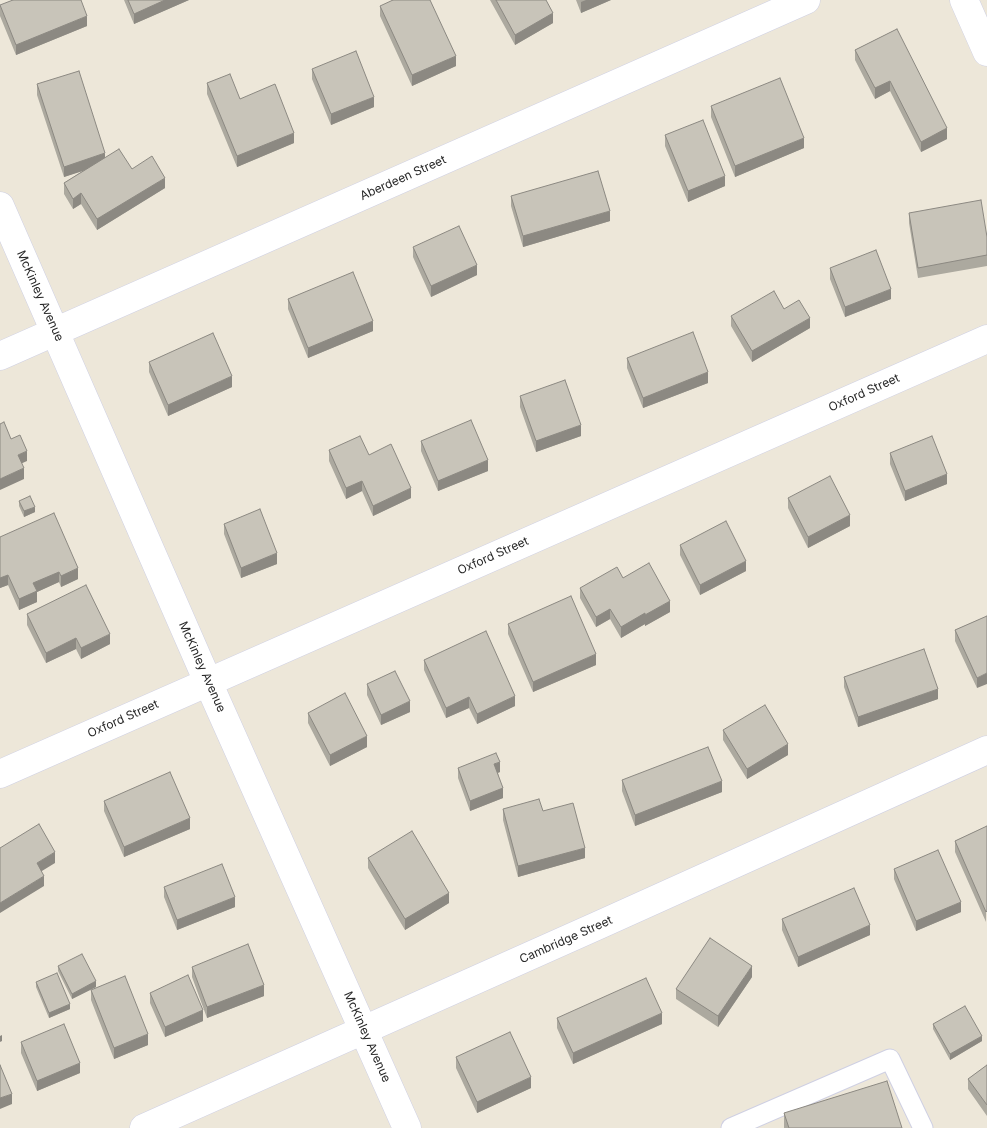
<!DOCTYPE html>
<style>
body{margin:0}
canvas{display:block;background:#ede7d9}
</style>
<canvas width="987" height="1128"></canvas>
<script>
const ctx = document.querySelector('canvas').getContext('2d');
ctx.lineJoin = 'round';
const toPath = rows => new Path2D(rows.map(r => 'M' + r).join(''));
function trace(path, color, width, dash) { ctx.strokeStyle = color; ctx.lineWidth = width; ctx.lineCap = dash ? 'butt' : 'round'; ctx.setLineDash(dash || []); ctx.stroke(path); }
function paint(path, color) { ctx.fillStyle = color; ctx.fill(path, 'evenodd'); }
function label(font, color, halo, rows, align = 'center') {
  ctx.font = font + ' Inter,sans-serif'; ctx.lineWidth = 4; ctx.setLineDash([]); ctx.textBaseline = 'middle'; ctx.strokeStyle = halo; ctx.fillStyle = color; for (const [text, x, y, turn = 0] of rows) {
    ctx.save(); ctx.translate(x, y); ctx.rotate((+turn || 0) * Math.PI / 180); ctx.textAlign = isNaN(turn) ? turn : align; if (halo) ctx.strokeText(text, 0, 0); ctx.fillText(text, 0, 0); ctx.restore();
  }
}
const lane = toPath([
 [731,1128,890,1059,923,1128]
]);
const street = toPath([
 [964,0,987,52],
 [0,206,208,682,407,1128],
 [0,356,806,0],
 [0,774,987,339],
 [144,1128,599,925,987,750]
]);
trace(lane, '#cfd0e3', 21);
trace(street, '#cfd0e3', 29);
trace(lane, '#fff', 19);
trace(street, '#fff', 28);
paint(toPath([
 [124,0,189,0,134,24],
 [490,0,546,0,553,23,515,45],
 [576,0,611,0,581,13],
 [0,5,87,26,16,55,0,16],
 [380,6,456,66,412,86,380,16],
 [897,29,947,139,921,152,890,91,875,99,855,60,855,50],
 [312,69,374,107,331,125,312,79],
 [207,83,240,99,294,143,237,167,207,94],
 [37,84,105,158,132,169,165,188,97,230,81,204,73,209,64,194,64,183,84,170,64,177,37,95],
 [711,106,804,148,735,177,711,117],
 [665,135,725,186,688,202,665,146],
 [511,196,610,221,523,247,511,206],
 [909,213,987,237,987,266,918,278,909,223],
 [413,247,477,275,431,297,413,257],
 [830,268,891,299,845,317,830,279],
 [288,299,373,331,308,358,288,309],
 [731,316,810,328,752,362,731,326],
 [627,358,708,383,643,408,627,368],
 [149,362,232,387,168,416,149,372],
 [520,396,581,436,536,452,520,407],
 [421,441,488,471,438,491,421,451],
 [329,450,369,455,411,498,373,516,362,491,346,499,329,461],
 [890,453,947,484,905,501,890,464],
 [788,498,850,526,808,548,788,508],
 [19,501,35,512,24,517,19,506],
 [224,524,277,564,241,578,224,534],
 [0,537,78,579,61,587,59,582,37,592,37,602,19,610,8,585,0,588],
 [680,545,746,571,700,595,680,555],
 [623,578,670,612,645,626,645,624,621,638,610,619,596,627,580,598,580,588],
 [27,614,110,644,81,659,76,649,46,663,27,625],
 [987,616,977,688,955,641,955,630],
 [508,624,596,665,533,692,508,634],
 [424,660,515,706,477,724,469,708,446,718,424,670],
 [844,677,938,699,858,727,844,687],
 [367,684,410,712,381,725,367,695],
 [308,713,367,747,330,766,308,723],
 [723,730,788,755,747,779,723,740],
 [458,768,500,772,498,773,503,798,470,811,458,778],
 [622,780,722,792,635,826,622,791],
 [104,801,190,829,124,857,104,811],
 [503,809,585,858,518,877,503,820],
 [987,826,986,922,955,852,955,841],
 [368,858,449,903,405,930,368,868],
 [894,869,961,912,916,931,894,879],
 [164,887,235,907,177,930,164,897],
 [782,919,870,935,798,967,782,930],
 [58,966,96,987,72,999,58,971],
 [192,967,264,996,207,1018,192,977],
 [752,977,718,1027,676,999,676,989],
 [36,982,70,1009,49,1018,36,987],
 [91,990,148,1045,114,1059,91,1000],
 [150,993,203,1021,165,1037,150,1003],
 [557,1018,662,1024,573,1064,557,1028],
 [933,1024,982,1041,950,1060,933,1029],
 [21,1042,80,1073,37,1091,21,1053],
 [456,1057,531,1088,477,1113,456,1068],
 [987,1065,987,1116,968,1089,968,1079],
 [784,1113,902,1128,784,1128]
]), '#aca99f');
paint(toPath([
 [165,0,189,0,134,24,134,14],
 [586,0,611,0,581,13,581,2],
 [553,13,553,23,515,45,515,35],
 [87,16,87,26,16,55,16,45],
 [456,56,456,66,412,86,412,75],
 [890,81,890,91,875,99,875,88],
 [374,97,374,107,331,125,331,114],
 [947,128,947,139,921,152,921,142],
 [294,133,294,143,237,167,237,156],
 [804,138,804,148,735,177,735,166],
 [105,153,105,164,64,177,64,167],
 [725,176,725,186,688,202,688,191],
 [165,178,165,188,97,230,97,219],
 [81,193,81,204,73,209,73,199],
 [610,211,610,221,523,247,523,236],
 [477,265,477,275,431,297,431,286],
 [891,289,891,299,845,317,845,307],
 [810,318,810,328,752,362,752,351],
 [373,321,373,331,308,358,308,348],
 [708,372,708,383,643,408,643,398],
 [232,376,232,387,168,416,168,405],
 [581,425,581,436,536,452,536,441],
 [27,451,27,461,18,465,18,455],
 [488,460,488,471,438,491,438,481],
 [24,468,24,479,0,490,0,479],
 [947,474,947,484,905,501,905,491],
 [362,481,362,491,346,499,346,488],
 [411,488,411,498,373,516,373,506],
 [35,507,35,512,24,517,24,511],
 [850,515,850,526,808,548,808,537],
 [277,553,277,564,241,578,241,568],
 [746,561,746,571,700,595,700,585],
 [78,568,78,579,61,587,61,576],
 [59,572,59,582,37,592,37,602,19,610,19,599,33,583],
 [8,575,8,585,0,588,0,578],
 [670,601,670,612,645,626,645,615],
 [610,609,610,619,596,627,596,617],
 [645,613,645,624,621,638,621,627],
 [110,634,110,644,81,659,81,648],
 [76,638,76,649,46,663,46,653],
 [596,654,596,665,533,692,533,682],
 [987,673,987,684,977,688,977,678],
 [938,689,938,699,858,727,858,717],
 [515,696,515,706,477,724,477,714],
 [469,697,469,708,446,718,446,708],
 [410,701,410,712,381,725,381,715],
 [367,736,367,747,330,766,330,755],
 [788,744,788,755,747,779,747,769],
 [500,762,500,772,494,774,494,764],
 [722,781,722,792,635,826,635,815],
 [503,788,503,798,470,811,470,801],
 [190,818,190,829,124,857,124,847],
 [585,848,585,858,518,877,518,866],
 [55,852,55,863,37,874,37,863],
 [44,876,44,886,0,913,0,903],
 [449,893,449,903,405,930,405,919],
 [235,897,235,907,177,930,177,920],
 [961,902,961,912,916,931,916,921],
 [870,925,870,935,798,967,798,957],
 [752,966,752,977,718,1027,718,1016],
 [96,981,96,987,72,999,72,994],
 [264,985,264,996,207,1018,207,1007],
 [70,1004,70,1009,49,1018,49,1013],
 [203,1010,203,1021,165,1037,165,1027],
 [662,1013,662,1024,573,1064,573,1053],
 [148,1034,148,1045,114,1059,114,1048],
 [2,1035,2,1041,0,1042,0,1036],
 [982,1036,982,1041,950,1060,950,1054],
 [80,1063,80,1073,37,1091,37,1081],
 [531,1077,531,1088,477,1113,477,1102],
 [12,1094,12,1104,0,1109,0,1098]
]), '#8c8982');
const building = toPath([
 [13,0,81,0,87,16,16,45,0,5,13,0],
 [128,0,165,0,134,14,128,0],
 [393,0,430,0,456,56,412,75,380,6,393,0],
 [496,0,546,0,553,13,515,35,496,0],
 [897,29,947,128,921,142,890,81,875,88,855,50,897,29],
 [356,51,374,97,331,114,312,69,356,51],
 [79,71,105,153,64,167,37,84,79,71],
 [230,74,240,99,275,84,294,133,237,156,207,83,230,74],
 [780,78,804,138,735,166,711,106,780,78],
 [703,120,725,176,688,191,665,135,703,120],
 [119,149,132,169,152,156,165,178,97,219,81,193,73,199,64,183,119,149],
 [598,171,610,211,523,236,511,196,598,171],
 [981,200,987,237,987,255,918,268,909,213,981,200],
 [459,226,477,265,431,286,413,247,459,226],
 [876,250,891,289,845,307,830,268,876,250],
 [353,272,373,321,308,348,288,299,353,272],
 [774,291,784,309,799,300,810,318,752,351,731,316,774,291],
 [693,332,708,372,643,398,627,358,693,332],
 [213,333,232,376,168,405,149,362,213,333],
 [565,380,581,425,536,441,520,396,565,380],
 [471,420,488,460,438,481,421,441,471,420],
 [4,422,11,439,20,435,27,451,18,455,24,468,0,479,0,424,4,422],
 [360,436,369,455,391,444,411,488,373,506,362,481,346,488,329,450,360,436],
 [932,436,947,474,905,491,890,453,932,436],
 [830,476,850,515,808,537,788,498,830,476],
 [30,496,35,507,24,511,19,501,30,496],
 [260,509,277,553,241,568,224,524,260,509],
 [54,513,78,568,61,576,59,572,33,583,37,591,19,599,8,575,0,578,0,537,54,513],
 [726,521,746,561,700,585,680,545,726,521],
 [649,563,670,601,645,615,645,613,621,627,610,609,596,617,580,588,617,567,623,578,649,563],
 [86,585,110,634,81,648,76,638,46,653,27,614,86,585],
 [571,596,596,654,533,682,508,624,571,596],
 [987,616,987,673,977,678,955,630,987,616],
 [486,631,515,696,477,714,469,697,446,708,424,660,486,631],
 [924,649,938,689,858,717,844,677,924,649],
 [395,671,410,701,381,715,367,684,395,671],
 [345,693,367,736,330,755,308,713,345,693],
 [765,705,788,744,747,769,723,730,765,705],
 [708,747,722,781,635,815,622,780,708,747],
 [496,753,500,762,494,764,503,788,470,801,458,768,496,753],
 [170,772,190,818,124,847,104,801,170,772],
 [539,799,543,811,573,803,585,848,518,866,503,809,539,799],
 [39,824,55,852,37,863,44,876,0,903,0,848,39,824],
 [987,826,987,911,986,912,955,841,987,826],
 [412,831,449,893,405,919,368,858,412,831],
 [938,850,961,902,916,921,894,869,938,850],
 [222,864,235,897,177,920,164,887,222,864],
 [854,888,870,925,798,957,782,919,854,888],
 [710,938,752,966,718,1016,676,989,710,938],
 [248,944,264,985,207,1007,192,967,248,944],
 [82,954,96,981,72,994,58,966,82,954],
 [57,973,70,1004,49,1013,36,982,57,973],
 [188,975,203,1010,165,1027,150,993,188,975],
 [125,976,148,1034,114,1048,91,990,125,976],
 [646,978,662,1013,573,1053,557,1018,646,978],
 [965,1006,982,1036,950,1054,933,1024,965,1006],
 [64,1024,80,1063,37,1081,21,1042,64,1024],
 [510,1032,531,1077,477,1102,456,1057,510,1032],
 [0,1065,12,1094,0,1098,0,1065],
 [987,1065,987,1105,968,1079,987,1065],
 [887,1081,902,1128,789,1128,784,1113,887,1081]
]);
paint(building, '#c8c4b9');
trace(building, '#8c8982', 1);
label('12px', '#292929', '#fff', [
 ["Aberdeen Street",403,178,-24],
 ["McKinley Avenue",40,296,66],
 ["Oxford Street",864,393,-24],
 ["Oxford Street",493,556,-24],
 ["McKinley Avenue",202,667,66],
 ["Oxford Street",123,719,-24],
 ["Cambridge Street",566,940,-24],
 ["McKinley Avenue",367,1037,66]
]);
</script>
